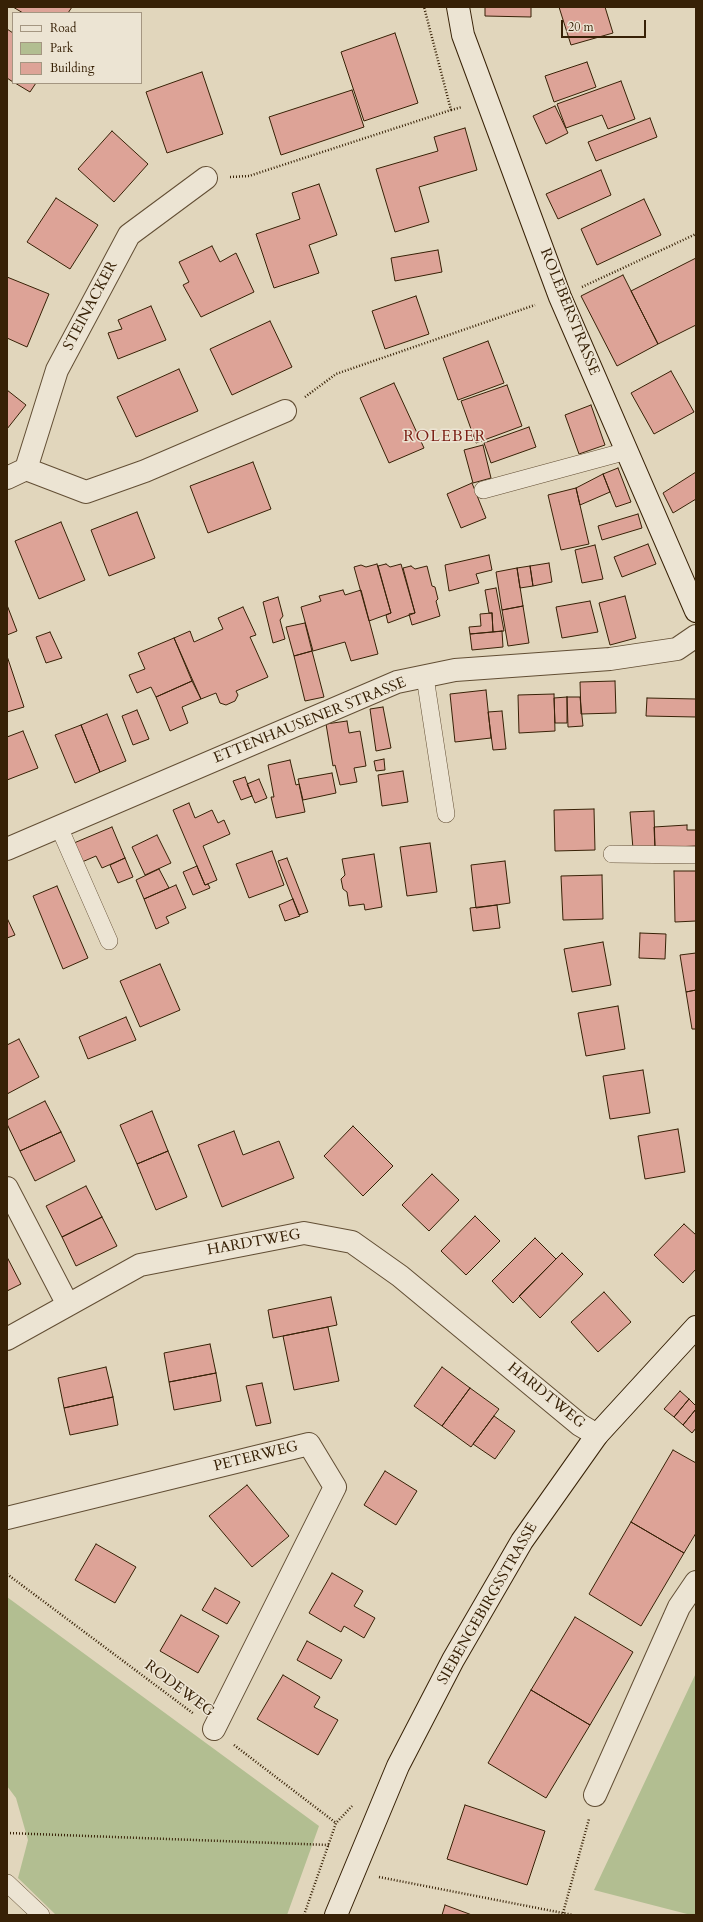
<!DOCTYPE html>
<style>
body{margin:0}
#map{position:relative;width:703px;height:1922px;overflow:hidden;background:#e1d6bc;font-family:Cardo,serif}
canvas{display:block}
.frame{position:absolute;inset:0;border:8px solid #372106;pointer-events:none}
.legend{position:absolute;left:12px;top:12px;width:130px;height:72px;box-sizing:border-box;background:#ece4d3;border:1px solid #a49681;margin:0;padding:5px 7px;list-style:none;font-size:12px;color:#372106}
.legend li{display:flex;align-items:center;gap:8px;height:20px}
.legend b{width:20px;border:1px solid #a49681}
.scale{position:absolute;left:561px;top:20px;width:85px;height:18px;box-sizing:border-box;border:2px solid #372106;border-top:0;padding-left:5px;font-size:12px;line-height:14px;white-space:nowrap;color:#372106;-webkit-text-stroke:3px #ece4d3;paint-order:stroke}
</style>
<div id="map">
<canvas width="703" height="1922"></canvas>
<div class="frame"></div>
<ul class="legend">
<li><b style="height:5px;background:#ece4d3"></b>Road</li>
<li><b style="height:11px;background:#b2be91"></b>Park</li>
<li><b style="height:11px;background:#dda397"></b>Building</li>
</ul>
<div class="scale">20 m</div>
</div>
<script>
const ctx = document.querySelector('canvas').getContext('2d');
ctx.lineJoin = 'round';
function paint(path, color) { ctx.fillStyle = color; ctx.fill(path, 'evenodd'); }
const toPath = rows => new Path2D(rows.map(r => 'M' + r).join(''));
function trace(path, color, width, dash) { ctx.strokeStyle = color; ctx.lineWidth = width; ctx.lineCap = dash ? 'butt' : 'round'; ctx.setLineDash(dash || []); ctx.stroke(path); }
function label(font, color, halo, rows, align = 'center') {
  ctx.font = font + ' Cardo,serif'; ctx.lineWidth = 3; ctx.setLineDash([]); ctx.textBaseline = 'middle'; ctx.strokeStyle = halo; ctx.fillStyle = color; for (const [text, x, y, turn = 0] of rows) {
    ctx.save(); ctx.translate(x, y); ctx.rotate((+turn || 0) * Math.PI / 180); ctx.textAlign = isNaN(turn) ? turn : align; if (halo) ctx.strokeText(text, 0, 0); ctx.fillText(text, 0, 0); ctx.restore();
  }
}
paint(toPath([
 [7,1597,319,1826,287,1915,56,1915,18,1878,28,1840,16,1798,7,1786],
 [696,1673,696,1915,691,1915,594,1890]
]), '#b2be91');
const building = toPath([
 [13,7,72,7,68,13,23,13,13,7],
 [485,7,531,7,531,17,485,16,485,7],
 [559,7,605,7,613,33,571,45,559,7],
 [7,29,13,33,13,82,7,78,7,29],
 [395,33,418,103,364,121,341,52,395,33],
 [587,62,596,87,554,102,545,76,587,62],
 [202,72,223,134,167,153,146,92,202,72],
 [621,81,635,119,608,129,602,115,566,128,557,104,621,81],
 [15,83,36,83,30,92,15,83],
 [352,90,364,127,281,155,269,117,352,90],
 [555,106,568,133,546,144,533,116,555,106],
 [650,118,657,137,596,161,588,142,650,118],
 [465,128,477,170,419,187,429,222,395,232,376,169,438,151,434,137,465,128],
 [112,131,148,164,114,202,78,169,112,131],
 [601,170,611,195,558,219,546,194,601,170],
 [319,184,337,235,309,245,319,273,274,288,256,234,300,219,292,193,319,184],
 [56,198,98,225,70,269,27,242,56,198],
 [644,199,661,235,597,265,581,229,644,199],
 [212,246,220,262,236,253,254,292,201,317,183,285,189,282,179,262,212,246],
 [438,250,442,272,395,281,391,258,438,250],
 [696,258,696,325,658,344,631,291,696,258],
 [623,275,658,344,617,366,581,296,623,275],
 [7,277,49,294,27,347,7,338,7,277],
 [416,296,429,334,385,349,372,311,416,296],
 [151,306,166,340,118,359,108,333,122,329,118,320,151,306],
 [270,321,292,367,232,395,210,349,270,321],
 [488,341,504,383,458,400,443,358,488,341],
 [179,369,198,411,136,437,117,397,179,369],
 [671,371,694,412,654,434,631,393,671,371],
 [394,383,424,448,389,463,360,398,394,383],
 [507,385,522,426,476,443,461,401,507,385],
 [7,390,26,405,7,429,7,390],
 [591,405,605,445,579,454,565,415,591,405],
 [529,427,536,447,491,463,484,443,529,427],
 [483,445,491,478,473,483,464,450,483,445],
 [253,462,271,509,208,533,190,486,253,462],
 [618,468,631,502,616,507,603,474,618,468],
 [696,472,696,499,673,513,663,493,696,472],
 [603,474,610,492,580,505,576,488,603,474],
 [472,483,486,518,461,528,447,494,472,483],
 [576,488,589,544,561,550,548,495,576,488],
 [137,512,155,558,109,576,91,530,137,512],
 [638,514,642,528,602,540,598,526,638,514],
 [61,522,85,580,39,599,15,541,61,522],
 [648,544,656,564,622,577,614,557,648,544],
 [595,545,603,579,582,583,575,550,595,545],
 [489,555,492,570,476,574,479,583,449,591,445,565,489,555],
 [549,563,552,582,533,586,530,566,549,563],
 [377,564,391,613,369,621,354,567,361,565,366,567,377,564],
 [386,564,390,567,401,564,415,613,388,623,386,615,391,613,378,566,386,564],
 [411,566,415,569,427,566,432,586,435,587,438,599,436,601,440,616,412,625,409,614,415,613,403,568,411,566],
 [530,566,533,586,520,588,517,568,530,566],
 [517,568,523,606,502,610,496,572,517,568],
 [496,588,504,631,493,632,492,613,489,613,485,590,496,588],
 [343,590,345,595,361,590,378,654,351,661,345,642,313,651,301,607,321,601,319,596,343,590],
 [625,596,636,638,610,645,599,603,625,596],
 [278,597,283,616,280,620,285,639,273,643,263,602,278,597],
 [590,601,598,632,562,638,556,607,590,601],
 [7,605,17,631,7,635,7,605],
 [523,606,529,643,508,646,502,610,523,606],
 [243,607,256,635,250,637,268,677,236,691,238,695,235,701,226,705,220,703,216,693,201,699,174,638,190,631,194,642,223,629,218,618,243,607],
 [492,613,493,632,470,634,469,627,481,626,480,614,492,613],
 [305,623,312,651,294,656,286,627,305,623],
 [502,631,503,647,472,650,470,634,502,631],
 [50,632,62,658,46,663,36,637,50,632],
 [174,638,192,681,156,697,151,687,137,693,129,675,145,669,138,653,174,638],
 [312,651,324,697,305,701,294,656,312,651],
 [7,656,24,707,7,712,7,656],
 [192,681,201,699,182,707,188,723,170,731,156,697,192,681],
 [615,681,616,713,581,714,580,682,615,681],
 [486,690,491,738,455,742,450,694,486,690],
 [554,694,555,731,519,733,518,695,554,694],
 [567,697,567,723,555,723,554,698,567,697],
 [567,697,580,697,583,726,568,727,567,697],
 [647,698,696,699,696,717,646,716,647,698],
 [383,707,391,748,376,751,370,709,383,707],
 [137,710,149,739,133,745,122,716,137,710],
 [502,711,506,749,493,750,488,712,502,711],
 [107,714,126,761,100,772,81,725,107,714],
 [347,721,349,733,360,731,366,766,354,768,357,782,340,785,335,765,333,766,326,724,347,721],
 [81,725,100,772,75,783,55,735,81,725],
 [23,731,38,768,7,780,7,737,23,731],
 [384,759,385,770,376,771,374,761,384,759],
 [290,760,296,785,299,784,305,812,276,818,271,797,274,797,268,765,290,760],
 [403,771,408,802,382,806,378,775,403,771],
 [332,773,336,793,303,800,298,779,332,773],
 [245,777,252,796,241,800,233,781,245,777],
 [259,779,267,798,255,803,247,784,259,779],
 [189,803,195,818,212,810,218,823,224,820,230,834,203,846,217,880,205,885,173,810,189,803],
 [594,809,595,850,555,851,554,810,594,809],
 [654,811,655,848,633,849,630,812,654,811],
 [687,825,687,830,696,830,696,846,655,848,654,827,687,825],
 [112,827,125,858,102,868,96,856,82,862,74,843,112,827],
 [157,835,171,863,145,875,132,847,157,835],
 [430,843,437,892,407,896,400,847,430,843],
 [272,851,284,885,249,898,236,864,272,851],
 [374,854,382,907,365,910,364,904,349,906,347,892,343,889,341,879,345,875,342,859,374,854],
 [125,858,133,877,118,883,110,865,125,858],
 [287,858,308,912,299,915,278,861,287,858],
 [505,861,510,903,476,908,471,865,505,861],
 [197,866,205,885,208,884,210,888,193,895,183,872,197,866],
 [159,869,169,888,144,899,136,880,159,869],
 [674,871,696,871,696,921,675,922,674,871],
 [602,875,603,919,563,920,561,876,602,875],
 [176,885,186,908,166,917,169,923,156,929,144,899,176,885],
 [57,886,88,958,63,969,33,896,57,886],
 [293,899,300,916,285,921,279,905,293,899],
 [497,905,500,928,473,931,470,908,497,905],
 [7,918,15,935,7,938,7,918],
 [640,933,666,934,665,959,639,958,640,933],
 [603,942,611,985,572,992,564,949,603,942],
 [696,953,696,990,686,992,680,955,696,953],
 [160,964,180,1010,140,1027,120,981,160,964],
 [696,990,696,1029,692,1029,686,992,696,990],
 [618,1006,625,1049,586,1056,578,1013,618,1006],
 [126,1017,136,1040,88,1059,79,1037,126,1017],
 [19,1039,39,1077,7,1094,7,1045,19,1039],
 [643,1070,650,1113,610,1119,603,1076,643,1070],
 [45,1101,61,1132,20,1151,7,1124,7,1120,45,1101],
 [152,1111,168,1151,137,1164,120,1125,152,1111],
 [353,1126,393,1166,363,1196,324,1156,353,1126],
 [678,1129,685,1172,645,1179,638,1136,678,1129],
 [234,1131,243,1155,279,1141,294,1178,222,1207,198,1145,234,1131],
 [61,1132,75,1161,35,1181,20,1151,61,1132],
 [168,1151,187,1197,156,1210,137,1164,168,1151],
 [432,1174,459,1200,429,1231,402,1205,432,1174],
 [86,1186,102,1217,62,1237,46,1206,86,1186],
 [475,1216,500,1241,466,1275,441,1251,475,1216],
 [102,1217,117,1246,76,1266,62,1237,102,1217],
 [684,1224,696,1235,696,1269,683,1283,654,1255,684,1224],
 [535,1238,556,1259,513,1303,492,1281,535,1238],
 [562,1253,583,1274,540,1318,519,1296,562,1253],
 [7,1257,21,1284,7,1291,7,1257],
 [604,1292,631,1322,598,1352,571,1322,604,1292],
 [331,1297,337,1325,273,1338,268,1310,331,1297],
 [328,1327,339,1381,294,1390,283,1336,328,1327],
 [210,1344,216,1373,169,1382,164,1353,210,1344],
 [106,1367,113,1397,64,1408,58,1378,106,1367],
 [442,1367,470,1388,442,1426,414,1406,442,1367],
 [216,1373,221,1401,174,1410,169,1382,216,1373],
 [262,1383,271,1423,256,1426,246,1386,262,1383],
 [470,1388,499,1409,471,1447,442,1426,470,1388],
 [680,1391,689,1399,674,1417,664,1409,680,1391],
 [113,1397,118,1425,70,1435,64,1408,113,1397],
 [689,1399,696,1406,696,1409,683,1425,674,1417,689,1399],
 [696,1409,696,1428,692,1433,683,1425,696,1409],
 [494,1416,515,1431,495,1459,473,1444,494,1416],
 [673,1450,696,1463,696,1533,684,1553,631,1522,673,1450],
 [385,1471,417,1491,396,1525,364,1505,385,1471],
 [247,1485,289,1536,252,1567,209,1516,247,1485],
 [631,1522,684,1553,641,1626,589,1594,631,1522],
 [96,1544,136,1567,115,1603,75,1580,96,1544],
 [332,1573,363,1591,354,1606,375,1618,364,1638,344,1626,341,1632,309,1613,332,1573],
 [215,1588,240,1602,227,1624,202,1610,215,1588],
 [181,1615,219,1636,198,1673,160,1651,181,1615],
 [575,1617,633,1652,590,1725,531,1690,575,1617],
 [307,1641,342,1660,331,1679,297,1660,307,1641],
 [283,1675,320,1697,314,1707,338,1720,318,1755,257,1719,283,1675],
 [531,1690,590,1725,546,1798,488,1763,531,1690],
 [465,1805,545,1831,527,1885,447,1859,465,1805],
 [445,1905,472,1915,442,1915,445,1905]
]);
paint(building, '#dda397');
trace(building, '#372106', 1);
const service = toPath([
 [483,490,627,451],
 [425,677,446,814],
 [59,827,109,941],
 [612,854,696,855],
 [7,1883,41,1915]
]);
const minor = toPath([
 [26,469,86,492,145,471,285,411],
 [7,478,26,469,57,370,129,235,206,178],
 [7,849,397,682,455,670,610,659,677,649,696,636],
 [7,1188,68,1305],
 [7,1339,140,1265,304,1233,352,1242,400,1276,580,1425,597,1435],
 [7,1518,309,1444,335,1487,214,1729],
 [595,1795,679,1607,696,1582]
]);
const secondary = toPath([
 [458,7,463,35,560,297,696,611],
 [336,1915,398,1766,453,1660,522,1541,597,1435,696,1327]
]);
trace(service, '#624e34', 18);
trace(minor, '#624e34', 24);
trace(secondary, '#372106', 24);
trace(toPath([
 [451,110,462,107],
 [230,177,249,176,451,110,424,7],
 [582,287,696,234],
 [305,397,336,374,535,305],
 [7,1574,194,1714],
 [234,1745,336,1823],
 [7,1833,329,1845],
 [379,1877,573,1915],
 [563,1913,589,1819],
 [304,1915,336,1823,352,1806]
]), '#372106', 2.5, [1, 2]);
trace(service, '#ece4d3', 17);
trace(minor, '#ece4d3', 22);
trace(secondary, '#ece4d3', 22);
label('15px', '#372106', '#ece4d3', [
 ["STEINACKER",91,306,-62],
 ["ROLEBERSTRASSE",569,312,68],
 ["ETTENHAUSENER STRASSE",310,721,-22],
 ["HARDTWEG",254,1243,-10],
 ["HARDTWEG",546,1396,39],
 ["PETERWEG",256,1457,-14],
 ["SIEBENGEBIRGSSTRASSE",488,1604,-60],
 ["RODEWEG",179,1689,37]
]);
ctx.letterSpacing = '1px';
label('16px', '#7a1f14', '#ece4d3', [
 ["ROLEBER",445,437]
]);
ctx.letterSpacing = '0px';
</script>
